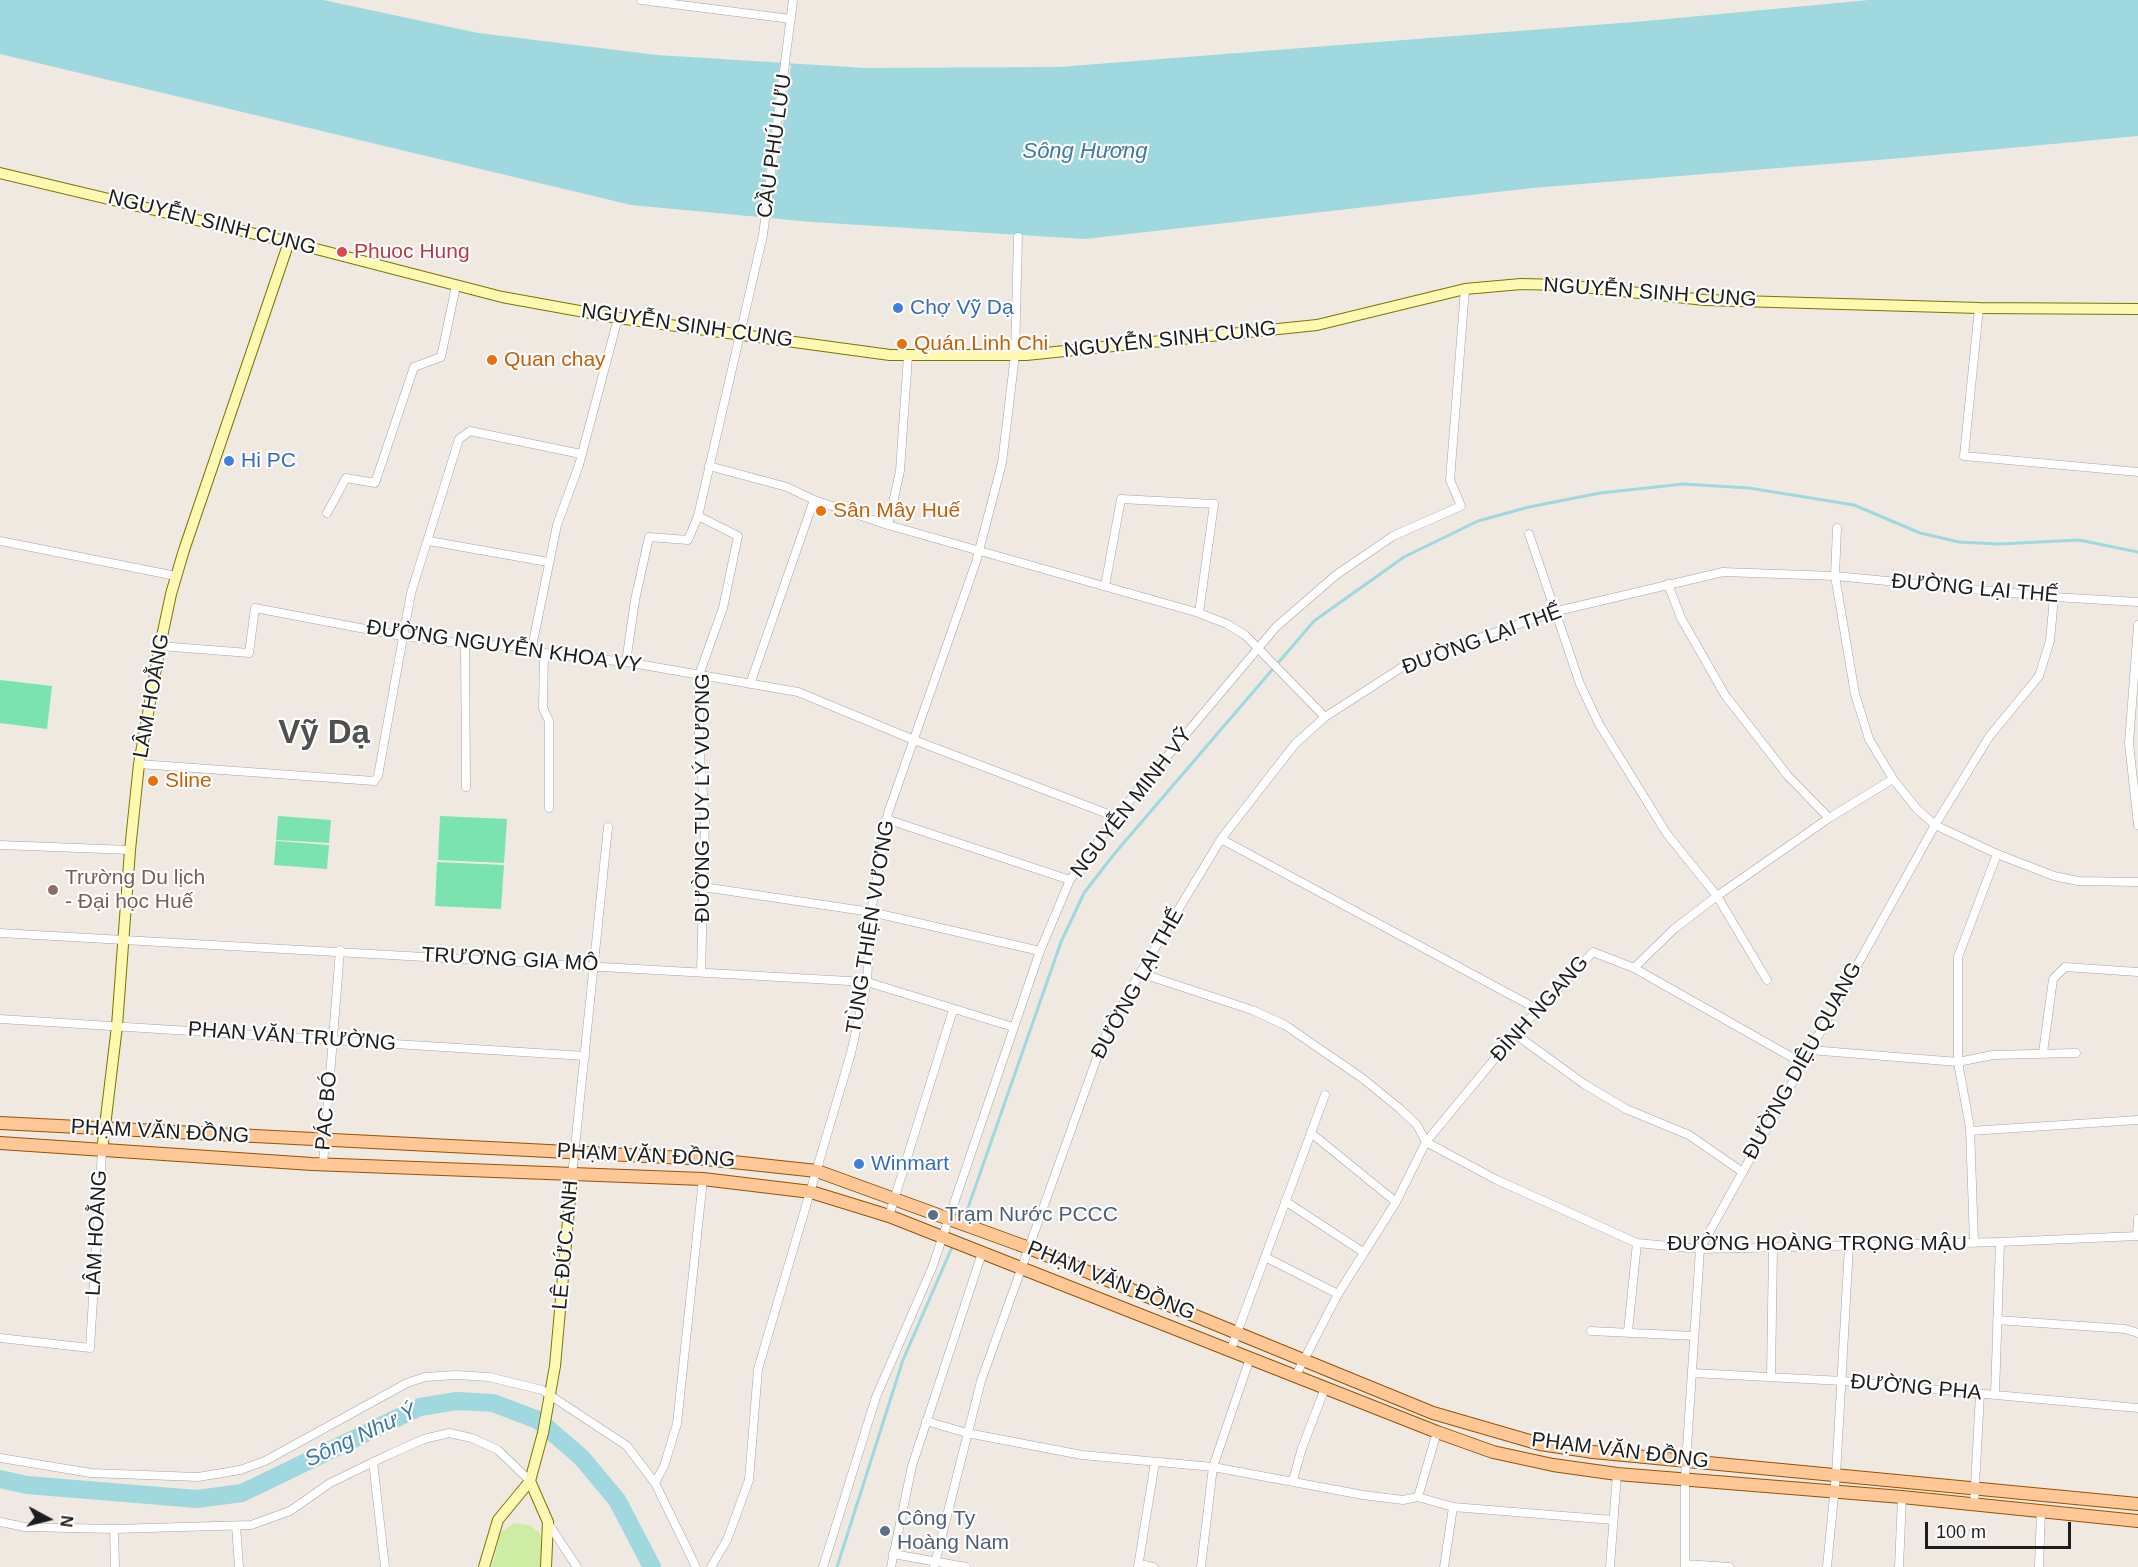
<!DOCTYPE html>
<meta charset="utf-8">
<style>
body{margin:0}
#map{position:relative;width:2138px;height:1567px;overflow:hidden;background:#efe9e2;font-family:Helvetica,sans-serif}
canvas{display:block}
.north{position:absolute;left:18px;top:1489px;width:60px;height:60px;-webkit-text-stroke:4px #fff;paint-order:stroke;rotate:97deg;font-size:16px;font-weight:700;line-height:24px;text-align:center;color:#1d1d1d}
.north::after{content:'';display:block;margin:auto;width:21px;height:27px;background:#1d1d1d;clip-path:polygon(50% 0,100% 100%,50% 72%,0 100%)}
.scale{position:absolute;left:1925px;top:1522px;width:146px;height:27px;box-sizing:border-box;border:3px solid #1d1d1d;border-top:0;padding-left:8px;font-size:18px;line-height:21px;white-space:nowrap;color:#1d1d1d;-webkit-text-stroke:4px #fff;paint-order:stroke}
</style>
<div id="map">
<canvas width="2138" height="1567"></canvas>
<div class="north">N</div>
<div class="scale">100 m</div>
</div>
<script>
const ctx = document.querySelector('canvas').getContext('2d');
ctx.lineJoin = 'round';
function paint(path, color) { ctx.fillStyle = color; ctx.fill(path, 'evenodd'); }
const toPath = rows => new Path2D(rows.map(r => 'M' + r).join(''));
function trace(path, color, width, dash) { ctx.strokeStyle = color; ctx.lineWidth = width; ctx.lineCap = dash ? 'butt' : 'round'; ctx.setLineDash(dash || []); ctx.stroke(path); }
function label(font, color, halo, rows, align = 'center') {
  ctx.font = font + ' Helvetica,sans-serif'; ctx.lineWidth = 4.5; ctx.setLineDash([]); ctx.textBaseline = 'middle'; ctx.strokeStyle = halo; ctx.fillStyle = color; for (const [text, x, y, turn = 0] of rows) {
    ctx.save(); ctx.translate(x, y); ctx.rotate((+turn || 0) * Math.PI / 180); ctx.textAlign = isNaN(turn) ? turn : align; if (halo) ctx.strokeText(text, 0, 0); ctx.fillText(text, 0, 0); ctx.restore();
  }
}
paint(toPath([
 [514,1523,529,1525,540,1533,543,1548,541,1567,492,1567,500,1533]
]), '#cfeca4');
paint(toPath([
 [0,680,52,686,47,729,0,723],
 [278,816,331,820,329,843,276,840],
 [440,816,507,819,504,863,438,860],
 [276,841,329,845,327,869,274,865],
 [437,862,504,865,501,909,435,906]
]), '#7ae3af');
paint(toPath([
 [0,0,323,0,478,33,657,55,865,68,1059,67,1646,21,1869,0,2138,0,2138,136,1902,158,1532,188,1085,239,812,222,631,205,0,54]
]), '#9fd8df');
paint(toPath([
 [780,64,791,65,770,218,760,217]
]), '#efe9e2');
trace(toPath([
 [963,1222,1061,942,1084,893,1115,853,1314,621,1404,557,1478,521,1529,507,1600,493,1683,484,1749,488,1854,505,1920,533,1959,542,1999,544,2079,540,2138,552],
 [837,1567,903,1360,953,1245]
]), '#9fd8df', 3);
trace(toPath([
 [0,1479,27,1485,197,1499,242,1493,420,1407,457,1401,493,1403,538,1420,581,1457,617,1500,652,1567]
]), '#9fd8df', 18);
const street = toPath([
 [641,0,791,19],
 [1979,308,1964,456,2138,472],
 [709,466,787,487,814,500,888,525,1199,613,1227,624,1245,635,1325,717],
 [327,513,346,478,375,483,414,367,441,357,456,286],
 [698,516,738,536,723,608,699,675,699,743,705,821,701,972],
 [888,525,900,471,908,356],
 [1837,528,1835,576,1855,694,1869,739,1893,779,1917,809,1935,825,1997,854,2054,876,2078,881,2138,882],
 [1529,534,1580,684,1599,724,1667,834,1717,896,1767,980],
 [0,541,176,576],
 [429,541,548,562],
 [1668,584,1681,618,1725,695,1788,776,1829,818],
 [1105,586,1121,499,1214,504,1199,613],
 [2138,625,2129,743,2138,825],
 [465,644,466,787],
 [160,646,249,653,255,608,402,636,465,644,532,647,544,653,626,662,798,692,914,740,1116,817],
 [532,647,557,525,579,465,618,318],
 [544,653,543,708,549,721,549,808],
 [626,662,635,600,649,537,688,540,698,516,763,235,793,0],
 [750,684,814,500],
 [139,764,374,781,378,776,411,593,459,439,470,431,581,454],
 [886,819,1070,880],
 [1221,839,1537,1009],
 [0,845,130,850],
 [703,887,871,912,1040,951],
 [0,933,867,982,1013,1027],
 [1634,968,1802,1063],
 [1140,973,1252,1010,1285,1025,1362,1078,1399,1108,1417,1125,1426,1142,1497,1180,1637,1243,1700,1249,2000,1242,2138,1236],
 [0,1019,585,1056],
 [1515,1034,1584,1084,1626,1109,1689,1135,1741,1171],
 [1810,1050,1958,1062,1993,1055,2076,1053],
 [2043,1053,2053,979,2065,967,2138,972],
 [1970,1131,2138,1120],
 [1311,1133,1396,1202],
 [323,1164,340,950],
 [572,1176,608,827],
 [1285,1201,1363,1252],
 [889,1216,953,1010],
 [2137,1236,2138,1219],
 [1974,1243,1970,1128,1958,1062,1958,957,1997,854],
 [1265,1257,1338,1294],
 [1997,1320,2125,1329,2138,1333],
 [1591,1331,1694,1336],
 [1628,1331,1637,1243],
 [0,1338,90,1348,102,1151],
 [1231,1349,1325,1095],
 [1693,1373,1843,1381,2138,1408],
 [1771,1376,1773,1248],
 [1295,1377,1338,1294,1396,1202,1426,1142,1515,1034,1593,952,1634,968,1674,929,1717,896,1829,818,1893,779],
 [1995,1395,2000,1242],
 [926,1421,967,1433,1082,1455,1213,1467,1363,1495,1403,1500,1418,1497,1453,1507,1613,1520],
 [0,1458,91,1473,198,1477,240,1470,265,1461,407,1383,425,1377,456,1375,489,1377,542,1390,627,1446,655,1483,696,1567],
 [373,1462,385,1567],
 [1293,1480,1302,1448,1325,1388],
 [655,1483,664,1466,677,1424,703,1179],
 [1418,1497,1437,1432],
 [1974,1505,1980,1394],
 [0,1522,25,1527,114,1529,251,1525,290,1511,330,1483,388,1455,424,1439,449,1433,472,1438,498,1450,530,1481],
 [548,1523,577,1567],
 [236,1526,239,1567],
 [114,1529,115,1567],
 [893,1554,966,1567],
 [1140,1564,1153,1567],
 [1685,1564,1729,1567],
 [711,1567,727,1540,749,1480,758,1369,851,1053,867,982,871,912,888,813,976,562,1002,463,1015,355,1018,237],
 [823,1567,876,1397,932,1268,1040,951,1070,880,1116,817,1276,627,1336,575,1393,536,1461,506,1450,480,1465,289],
 [891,1567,912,1466,982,1253],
 [934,1567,981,1381,1103,1041,1140,973,1221,839,1295,744,1325,717,1407,664,1553,612,1723,572,1835,576,2054,597,2138,602],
 [1138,1567,1155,1462],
 [1201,1567,1213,1467,1250,1358],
 [1444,1567,1453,1507],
 [1610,1567,1617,1474],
 [1685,1567,1685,1478,1700,1249,1935,825,1989,737,2039,676,2050,641,2054,597],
 [1827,1567,1836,1475,1849,1246],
 [1899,1567,1902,1497],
 [2039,1567,2041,1511]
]);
const secondary = toPath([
 [0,173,289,242,502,297,618,318,890,355,1026,355,1317,325,1465,289,1521,284,1564,285,1705,300,1979,308,2138,309],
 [102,1151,117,1026,130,850,139,764,160,646,171,594,184,550,289,242],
 [530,1481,548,1522,546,1567],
 [484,1567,498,1520,530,1481,543,1433,555,1366,572,1176]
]);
const primary = toPath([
 [0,1123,705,1159,817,1171,1029,1248,1433,1413,1540,1444,1593,1452,2138,1504],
 [0,1143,312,1164,703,1179,811,1192,889,1216,1437,1432,1493,1452,1553,1465,1617,1474,1902,1497,2138,1521]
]);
trace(street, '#a4a4a4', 9);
trace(secondary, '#770', 12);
trace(primary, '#955400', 14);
trace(street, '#fff', 8);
trace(secondary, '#fdf9b1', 10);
trace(primary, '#ffc796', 12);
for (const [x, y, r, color] of [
 [342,252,6,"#e0444e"],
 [898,308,6,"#3f7fe0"],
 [902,344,6,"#e8710a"],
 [492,360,6,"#e8710a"],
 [229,461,6,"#3f7fe0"],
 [821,511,6,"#e8710a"],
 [153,781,6,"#e8710a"],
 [53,890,6,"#8d6e63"],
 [859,1164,6,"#3f7fe0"],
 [933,1215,6,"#5c6f8a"],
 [885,1531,6,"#5c6f8a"]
]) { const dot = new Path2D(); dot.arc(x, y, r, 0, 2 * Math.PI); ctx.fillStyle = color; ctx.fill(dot); trace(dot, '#fff', 2); }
label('21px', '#1d1d1d', '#fff', [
 ["CẦU PHÚ LƯU",775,146,-82],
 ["NGUYỄN SINH CUNG",212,223,14],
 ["NGUYỄN SINH CUNG",1650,293,4],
 ["NGUYỄN SINH CUNG",687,326,8],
 ["NGUYỄN SINH CUNG",1170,340,-6],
 ["ĐƯỜNG LẠI THẾ",1975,589,5],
 ["ĐƯỜNG LẠI THẾ",1482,640,-20],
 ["ĐƯỜNG NGUYỄN KHOA VY",504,647,8],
 ["LÂM HOẰNG",152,696,-80],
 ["ĐƯỜNG TUY LÝ VƯƠNG",703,798,-90],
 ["NGUYỄN MINH VỸ",1132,803,-52],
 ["TÙNG THIỆN VƯƠNG",871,927,-81],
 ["TRƯƠNG GIA MÔ",510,960,3],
 ["ĐƯỜNG LẠI THẾ",1138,984,-61],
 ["ĐÌNH NGANG",1540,1009,-48],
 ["PHAN VĂN TRƯỜNG",292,1037,4],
 ["ĐƯỜNG DIỆU QUANG",1803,1061,-61],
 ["PÁC BÓ",327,1111,-85],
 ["PHẠM VĂN ĐỒNG",160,1132,3],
 ["PHẠM VĂN ĐỒNG",646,1156,3],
 ["LÂM HOẰNG",97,1233,-87],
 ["ĐƯỜNG HOÀNG TRỌNG MẬU",1817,1244],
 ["LÊ ĐỨC ANH",566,1245,-85],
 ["PHẠM VĂN ĐỒNG",1111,1281,22],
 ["ĐƯỜNG PHA",1916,1388,5],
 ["PHẠM VĂN ĐỒNG",1620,1451,7]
]);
label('21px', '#be3a42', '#fff', [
 ["Phuoc Hung",354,252]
], 'left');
label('21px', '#366cbe', '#fff', [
 ["Chợ Vỹ Dạ",910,308],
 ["Hi PC",241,461],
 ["Winmart",871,1164]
], 'left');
label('21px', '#c56008', '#fff', [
 ["Quán Linh Chi",914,344],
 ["Quan chay",504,360],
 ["Sân Mây Huế",833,511],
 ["Sline",165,781]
], 'left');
label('21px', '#785e54', '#fff', [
 ["Trường Du lịch",65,878],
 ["- Đại học Huế",65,902]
], 'left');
label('21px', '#4e5e75', '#fff', [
 ["Trạm Nước PCCC",945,1215],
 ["Công Ty",897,1519],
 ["Hoàng Nam",897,1543]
], 'left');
label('italic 22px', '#3f7aa1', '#fff', [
 ["Sông Hương",1085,152],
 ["Sông Như Ý",361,1436,-25]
]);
label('bold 33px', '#505050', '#fff', [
 ["Vỹ Dạ",324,734]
]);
</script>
